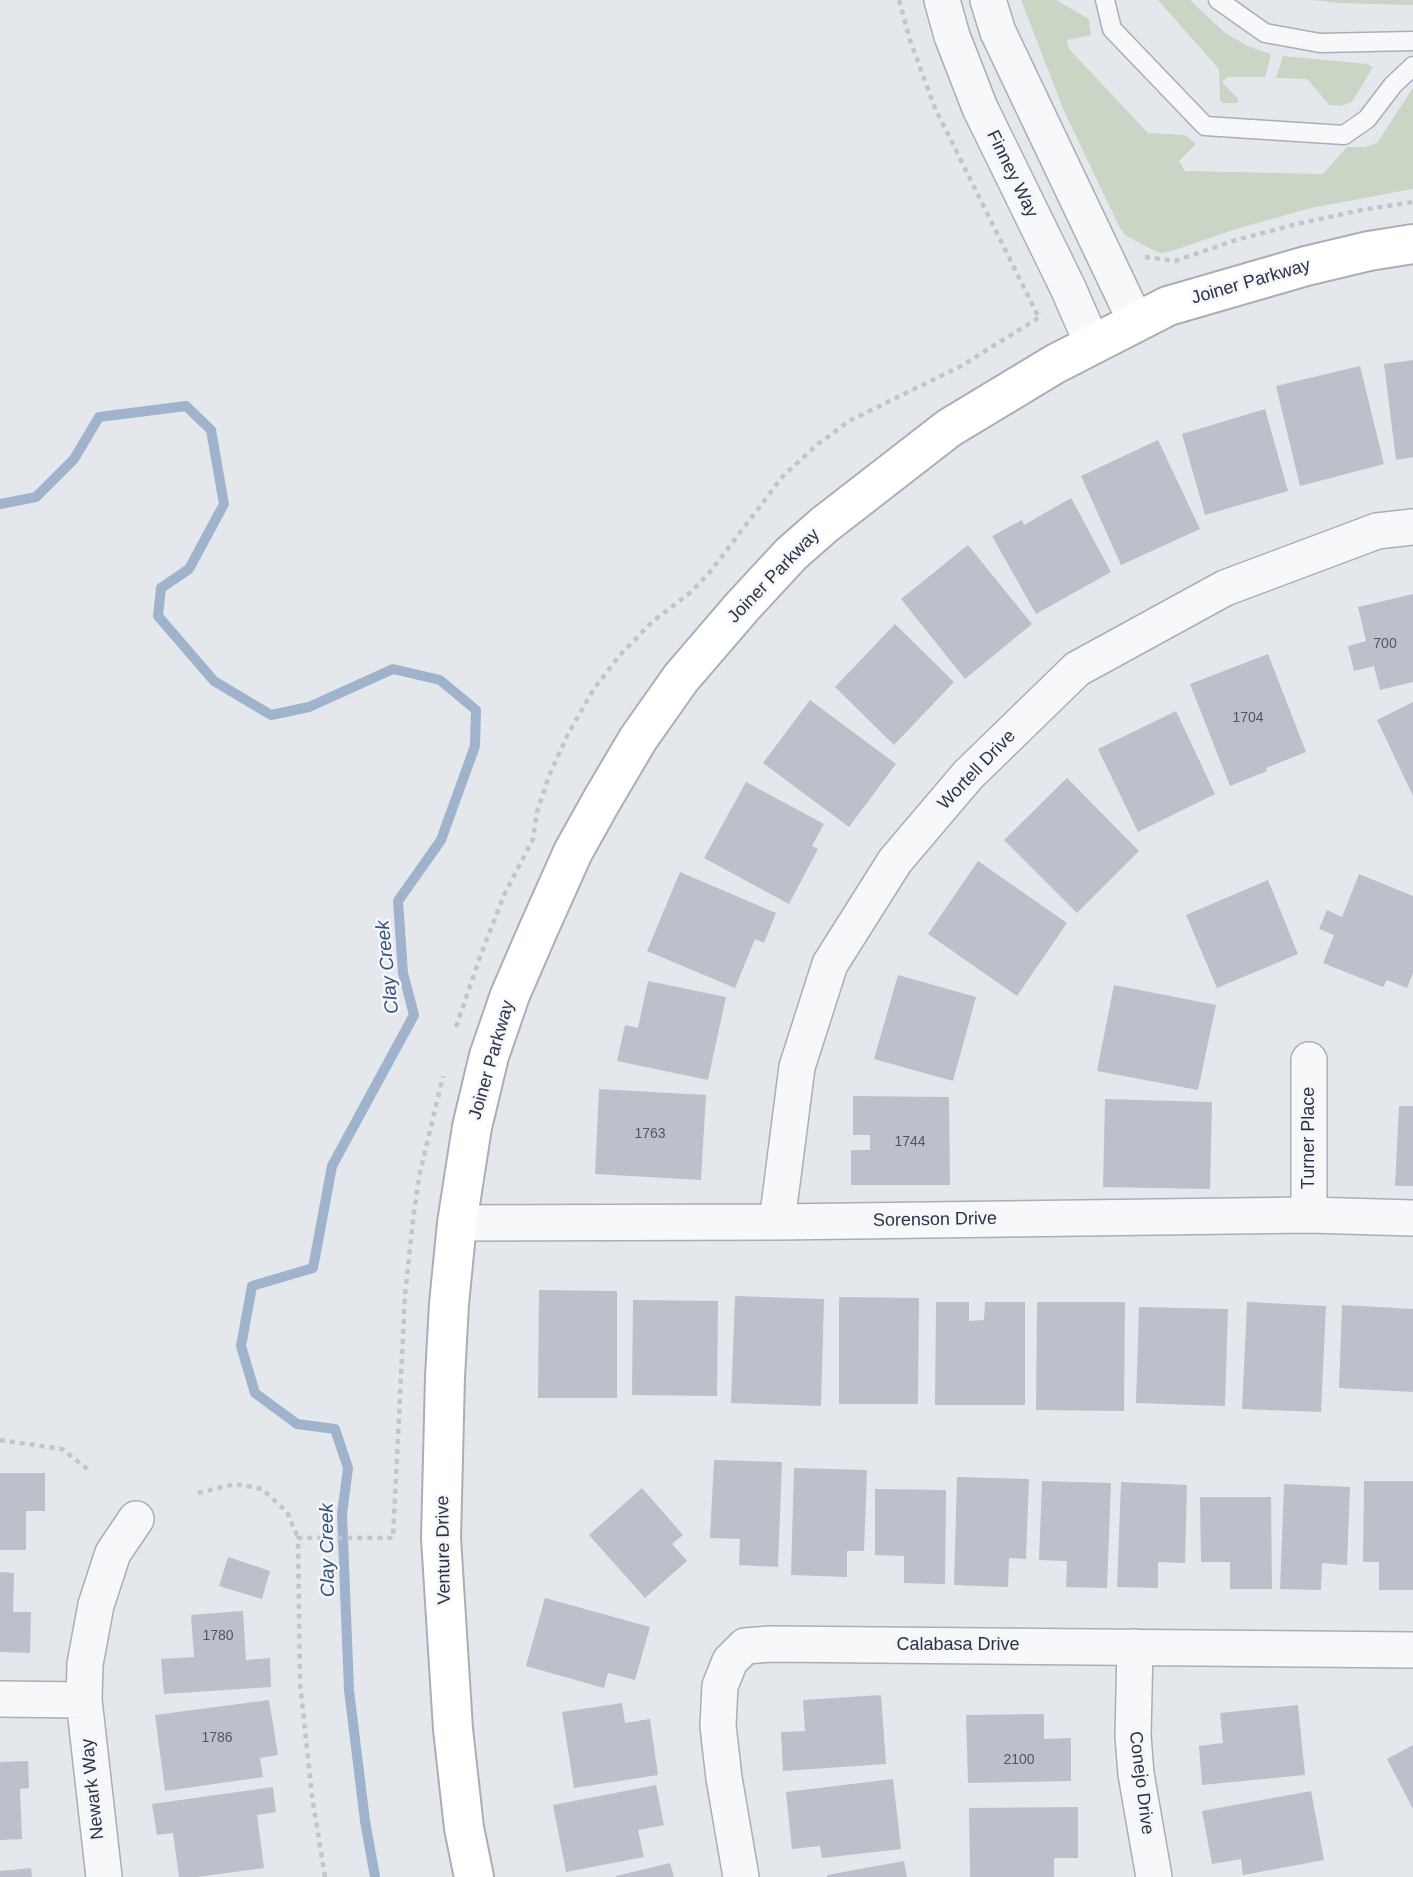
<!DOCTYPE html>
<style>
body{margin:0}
canvas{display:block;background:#e4e7ec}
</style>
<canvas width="1413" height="1877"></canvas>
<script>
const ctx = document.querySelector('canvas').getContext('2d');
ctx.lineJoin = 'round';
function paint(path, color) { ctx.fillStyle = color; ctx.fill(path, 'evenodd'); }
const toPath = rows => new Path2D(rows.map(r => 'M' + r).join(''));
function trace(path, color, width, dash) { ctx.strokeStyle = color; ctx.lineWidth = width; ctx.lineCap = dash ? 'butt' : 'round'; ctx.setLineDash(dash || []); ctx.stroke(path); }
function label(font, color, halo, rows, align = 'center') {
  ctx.font = font + ' Helvetica,sans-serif'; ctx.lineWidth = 5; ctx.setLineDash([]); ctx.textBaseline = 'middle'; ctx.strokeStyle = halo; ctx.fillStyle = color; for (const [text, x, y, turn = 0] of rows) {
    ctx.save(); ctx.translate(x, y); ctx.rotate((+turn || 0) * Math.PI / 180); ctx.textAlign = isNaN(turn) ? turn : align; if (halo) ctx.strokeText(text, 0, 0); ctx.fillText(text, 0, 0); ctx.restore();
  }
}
paint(toPath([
 [1021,0,1056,0,1089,19,1091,35,1067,40,1069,49,1148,133,1185,135,1196,144,1179,161,1185,171,1323,174,1347,147,1365,147,1377,143,1413,88,1413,189,1311,208,1236,229,1172,251,1161,253,1153,250,1125,235,1120,228,1064,111],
 [1158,0,1190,0,1225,33,1248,46,1271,54,1265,77,1228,77,1222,82,1239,100,1237,103,1223,103,1220,100,1219,69],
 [1311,0,1413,0,1413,5,1338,3],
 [1283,56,1367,64,1373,67,1352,102,1340,106,1329,105,1307,79,1276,78]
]), '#c9d6c5');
trace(toPath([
 [0,504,36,497,74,459,99,417,186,406,211,430,224,504,189,569,161,588,158,616,214,681,271,715,309,707,393,669,440,680,476,710,475,746,441,840,398,901,403,973,414,1015,332,1166,313,1268,252,1286,241,1346,255,1393,297,1424,335,1429,348,1468,342,1514,349,1690,365,1821,375,1877]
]), '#9fb4cc', 10);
paint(toPath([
 [1413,360,1413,457,1396,460,1384,364],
 [1360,366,1384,464,1300,486,1276,386],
 [1265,409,1288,491,1205,515,1182,434],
 [1158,440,1200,529,1121,565,1081,476],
 [1071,498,1111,572,1036,614,992,536,1022,520,1024,525],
 [968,545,1032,624,965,679,901,599],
 [1413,594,1413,682,1380,690,1374,666,1354,671,1348,646,1366,641,1358,607],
 [895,624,954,682,894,745,835,687],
 [1268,654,1306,752,1266,768,1267,771,1230,786,1190,684],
 [810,700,896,764,849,827,763,763],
 [1413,702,1413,796,1377,720],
 [1176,711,1215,794,1138,832,1098,749],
 [1067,778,1139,851,1077,913,1004,840],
 [746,782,824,824,812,846,818,849,789,904,704,858],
 [978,861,1067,923,1017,996,928,934],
 [680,872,776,913,764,943,755,939,735,988,647,951],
 [1359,874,1413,896,1413,973,1407,988,1387,980,1383,987,1323,963,1334,935,1319,929,1327,910,1342,917],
 [1268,880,1298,954,1217,988,1186,915],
 [898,975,976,997,953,1081,874,1059],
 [648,981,726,997,708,1080,617,1061,625,1025,638,1028],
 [1114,985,1216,1005,1198,1090,1097,1071],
 [599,1089,706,1095,701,1180,595,1174],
 [853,1096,949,1097,950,1185,851,1185,851,1150,870,1150,870,1135,853,1135],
 [1105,1099,1212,1102,1210,1189,1103,1187],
 [1399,1106,1413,1106,1413,1186,1395,1186],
 [539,1290,617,1291,617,1398,538,1398],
 [735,1296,824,1299,821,1406,731,1403],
 [839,1297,919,1298,918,1404,839,1404],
 [633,1300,718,1301,717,1396,632,1395],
 [936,1302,969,1302,969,1321,984,1320,985,1302,1025,1302,1025,1405,935,1405],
 [1037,1302,1125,1302,1124,1411,1036,1410],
 [1247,1302,1326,1306,1321,1412,1242,1409],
 [1342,1305,1413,1309,1413,1392,1339,1388],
 [1139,1307,1228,1309,1225,1406,1136,1403],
 [714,1460,782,1462,778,1567,739,1565,740,1539,710,1538],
 [794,1468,867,1470,864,1551,847,1551,847,1577,791,1575],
 [0,1473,45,1473,45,1511,26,1511,26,1550,0,1550],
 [957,1477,1029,1479,1026,1559,1009,1558,1008,1587,954,1585],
 [1042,1481,1111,1483,1107,1588,1066,1587,1067,1561,1039,1560],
 [1364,1481,1413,1481,1413,1590,1379,1590,1379,1562,1363,1562],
 [1121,1482,1187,1485,1185,1563,1158,1562,1158,1588,1117,1587],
 [1284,1484,1350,1487,1347,1565,1322,1563,1321,1590,1280,1589],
 [642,1488,683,1535,672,1544,687,1561,645,1598,589,1535],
 [875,1489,946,1490,945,1584,904,1583,904,1556,875,1555],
 [1200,1497,1271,1497,1272,1589,1230,1589,1230,1562,1201,1562],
 [228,1557,270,1571,262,1599,219,1586],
 [0,1572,14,1573,13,1612,31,1612,30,1653,0,1652],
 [545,1598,650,1627,635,1680,608,1673,604,1688,526,1666],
 [243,1611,246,1660,270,1658,271,1687,164,1694,161,1659,194,1657,191,1615],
 [881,1695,886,1764,783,1771,781,1732,805,1731,803,1700],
 [269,1700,278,1755,260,1758,263,1777,165,1791,155,1715],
 [622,1703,625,1723,650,1719,658,1775,574,1788,562,1712],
 [1298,1705,1305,1775,1202,1785,1199,1746,1223,1743,1220,1713],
 [1044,1714,1044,1739,1071,1738,1071,1781,968,1783,966,1715],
 [1413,1745,1413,1809,1387,1759],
 [28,1761,29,1788,20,1789,22,1839,0,1840,0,1762],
 [893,1779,901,1849,822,1858,820,1846,792,1849,786,1792],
 [656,1785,664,1825,638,1830,644,1857,566,1872,553,1805],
 [273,1787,276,1812,257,1815,264,1868,197,1877,179,1877,173,1833,157,1835,152,1804],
 [1311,1791,1324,1860,1243,1875,1241,1859,1212,1864,1202,1811],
 [1078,1807,1078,1858,1054,1858,1054,1877,970,1877,969,1808],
 [904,1861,907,1877,827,1877,827,1875],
 [670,1863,674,1877,616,1877,616,1876],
 [31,1868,32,1877,0,1877,0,1871]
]), '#bbc0ca');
const lane = toPath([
 [1105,0,1112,29,1205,126,1344,135,1367,119,1393,85,1413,66],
 [1218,0,1265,33,1320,43,1413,41]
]);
const street = toPath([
 [942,0,952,36,980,108,1068,288,1092,343],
 [988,0,998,32,1136,322],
 [1309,1060,1309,1215],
 [777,1222,797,1067,830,964,895,861,968,775,1077,669,1225,588,1377,531,1413,527],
 [457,1223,777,1222,1309,1215,1413,1218],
 [1135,1647,1133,1736,1136,1774,1154,1877],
 [0,1699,84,1700],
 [104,1877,84,1700,85,1664,96,1605,113,1553,136,1519],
 [741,1877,724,1778,718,1726,720,1686,730,1661,745,1646,770,1644,1413,1650]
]);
const secondary = toPath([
 [474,1877,464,1828,453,1729,441,1538,445,1377,449,1304,457,1223,472,1127,489,1056,510,995,539,928,573,852,602,800,638,739,681,678,742,607,791,554,824,525,949,428,1055,364,1168,306,1306,266,1369,251,1413,244]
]);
trace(lane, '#a9aeb7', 21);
trace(street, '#a9aeb7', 38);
trace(secondary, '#a9aeb7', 42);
trace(toPath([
 [899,0,910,40,935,108,1038,316],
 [1145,257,1175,261,1236,240,1301,223,1367,209,1413,202],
 [456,1027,481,954,504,895,533,839,537,812,549,776,567,736,593,690,620,655,652,622,691,592,710,572,783,476,818,444,849,421,961,366,1043,315],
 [0,1440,62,1449,90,1471],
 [198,1493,235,1484,262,1489,287,1512,298,1538],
 [325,1877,312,1796,300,1683,298,1538,393,1538,405,1295,413,1220,419,1177,443,1076]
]), '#c2c5cb', 4.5, [5, 5]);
trace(lane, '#f7f8fa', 18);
trace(street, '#f7f8fa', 35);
trace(secondary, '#fff', 38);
label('14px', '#4f5766', null, [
 ["700",1385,644],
 ["1704",1248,718],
 ["1763",650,1134],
 ["1744",910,1142],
 ["1780",218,1636],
 ["1786",217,1738],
 ["2100",1019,1760]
]);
label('18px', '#2b3445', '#f4f6f9', [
 ["Finney Way",1012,174,64],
 ["Joiner Parkway",1251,282,-16],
 ["Joiner Parkway",774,576,-46],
 ["Wortell Drive",977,770,-46],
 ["Joiner Parkway",492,1060,-74],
 ["Turner Place",1309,1138,-90],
 ["Sorenson Drive",935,1220,-1],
 ["Venture Drive",444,1550,-91],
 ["Calabasa Drive",958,1645],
 ["Conejo Drive",1141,1783,83],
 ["Newark Way",93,1789,-96]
]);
label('italic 19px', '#34527a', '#f4f6f9', [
 ["Clay Creek",388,967,-96],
 ["Clay Creek",328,1550,-91]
]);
</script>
